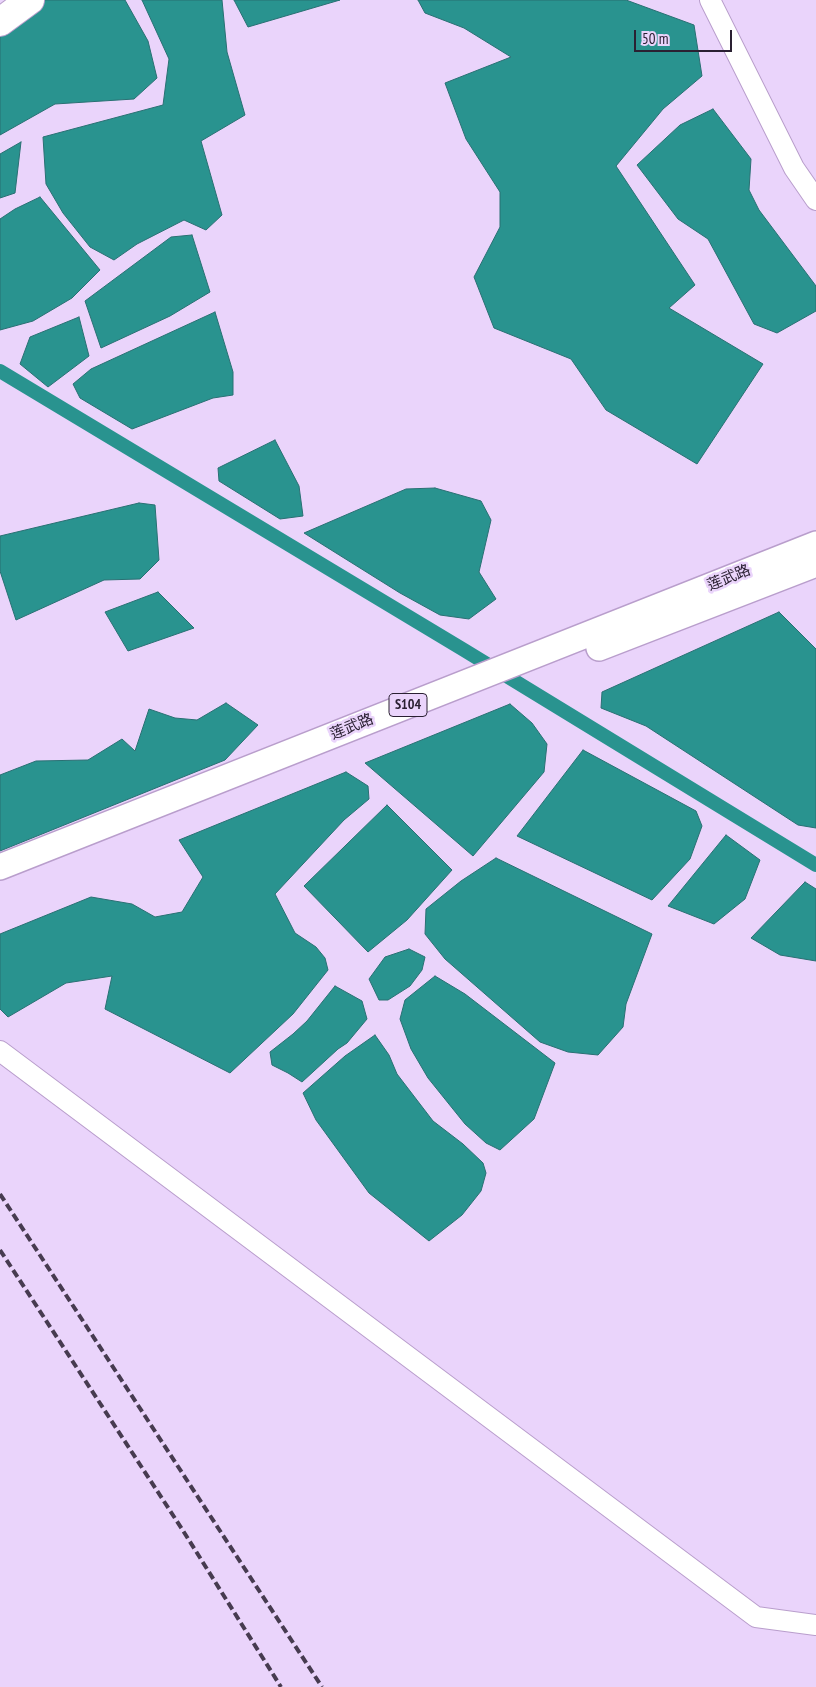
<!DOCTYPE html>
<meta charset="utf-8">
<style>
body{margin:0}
#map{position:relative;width:816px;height:1687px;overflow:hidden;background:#ead4fb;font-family:"PT Sans Narrow",sans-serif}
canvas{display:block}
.scale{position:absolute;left:634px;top:30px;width:98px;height:22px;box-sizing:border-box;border:2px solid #2a2032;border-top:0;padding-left:6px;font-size:15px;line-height:18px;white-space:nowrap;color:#2a2032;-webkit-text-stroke:4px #ead4fb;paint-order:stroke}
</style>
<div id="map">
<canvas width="816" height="1687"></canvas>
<div class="scale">50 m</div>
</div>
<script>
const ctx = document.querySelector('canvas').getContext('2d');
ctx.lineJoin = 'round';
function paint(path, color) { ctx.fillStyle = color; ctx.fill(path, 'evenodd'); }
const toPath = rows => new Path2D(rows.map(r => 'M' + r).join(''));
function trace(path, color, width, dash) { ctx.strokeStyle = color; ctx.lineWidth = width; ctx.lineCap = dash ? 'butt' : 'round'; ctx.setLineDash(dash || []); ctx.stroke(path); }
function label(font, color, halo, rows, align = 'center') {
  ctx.font = font + ' "PT Sans Narrow","Noto Sans SC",sans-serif'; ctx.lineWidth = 5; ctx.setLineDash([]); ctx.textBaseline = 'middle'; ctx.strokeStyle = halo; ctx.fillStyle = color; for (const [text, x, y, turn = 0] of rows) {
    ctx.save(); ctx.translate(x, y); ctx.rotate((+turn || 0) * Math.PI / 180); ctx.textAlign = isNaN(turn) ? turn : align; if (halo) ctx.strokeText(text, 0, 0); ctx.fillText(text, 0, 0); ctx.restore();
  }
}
const water = toPath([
 [10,0,125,0,148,41,157,78,134,99,55,104,0,135,0,6,10,0],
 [142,0,222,0,227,52,245,115,201,141,222,215,206,230,184,220,137,244,114,260,90,247,63,213,46,184,43,137,163,105,169,59,142,0],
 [234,0,340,0,248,27,234,0],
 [418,0,626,0,694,25,702,76,663,109,616,166,695,285,669,308,763,364,697,464,606,410,571,359,494,328,474,277,500,227,500,192,466,139,445,83,511,57,464,28,425,13,418,0],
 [713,109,751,159,749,190,759,210,816,286,816,311,777,333,754,324,708,239,678,219,637,165,680,125,713,109],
 [21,142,15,193,0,198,0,154,21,142],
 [40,197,100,270,72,298,33,321,0,330,0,219,15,209,40,197],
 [192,235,210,292,170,316,101,348,85,301,171,237,192,235],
 [215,312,233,372,233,395,213,398,132,429,80,398,73,384,91,369,215,312],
 [79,317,89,356,48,387,20,364,30,337,79,317],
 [275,440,299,486,303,516,280,519,219,481,218,468,275,440],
 [435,488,481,501,491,520,479,572,496,599,469,619,440,615,400,593,304,533,406,489,435,488],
 [139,503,155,505,159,560,140,579,104,580,16,620,0,571,0,536,139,503],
 [158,592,194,628,128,651,105,612,158,592],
 [779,612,816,649,816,828,798,825,646,726,601,708,602,692,779,612],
 [226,703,258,725,225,760,0,851,0,775,36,761,88,760,122,739,135,751,149,709,175,718,197,720,226,703],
 [510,704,532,723,547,744,544,772,473,856,365,763,510,704],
 [583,750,696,811,702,826,690,859,652,900,517,836,583,750],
 [346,772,368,786,369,799,344,820,275,894,295,933,316,947,325,958,328,970,293,1014,230,1073,105,1009,112,976,66,983,8,1017,0,1009,0,934,91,897,132,904,155,917,182,912,203,877,179,840,346,772],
 [387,805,452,870,407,920,368,952,304,886,387,805],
 [726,835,760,860,745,899,714,924,668,906,726,835],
 [496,858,652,934,626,1004,623,1027,598,1055,568,1052,540,1042,445,959,425,934,426,909,461,881,496,858],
 [805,882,816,889,816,961,780,955,751,938,805,882],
 [409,949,425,957,422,970,410,986,388,1000,379,1000,369,979,385,957,409,949],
 [435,976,465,994,555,1063,534,1119,500,1150,486,1143,465,1124,428,1078,411,1049,400,1019,405,1000,435,976],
 [335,986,362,1001,367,1019,347,1043,338,1049,302,1082,288,1073,272,1065,270,1052,293,1034,307,1021,335,986],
 [375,1035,389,1055,397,1074,433,1121,463,1144,483,1163,486,1173,481,1191,462,1215,429,1241,369,1193,316,1120,303,1093,345,1056,375,1035]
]);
paint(water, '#29938f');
trace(water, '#297073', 1);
trace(toPath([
 [0,371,464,650,816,865]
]), '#29938f', 14);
const minor = toPath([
 [710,0,794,168,816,200],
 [0,1051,756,1617,816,1625]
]);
const major = toPath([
 [599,648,816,564],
 [0,867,816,544]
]);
const highway = toPath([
 [0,22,30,0]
]);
trace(minor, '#b99ecc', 22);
trace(major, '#b99ecc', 28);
trace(highway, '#b99ecc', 30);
trace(minor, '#fff', 20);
trace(major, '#fff', 25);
trace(highway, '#fff', 28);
trace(toPath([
 [0,1194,322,1687],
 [0,1250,182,1529,281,1687]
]), '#473b50', 4, [8, 4]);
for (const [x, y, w] of [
 [408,705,38]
]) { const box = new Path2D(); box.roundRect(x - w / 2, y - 11.5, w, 23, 4); ctx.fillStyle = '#ead4fb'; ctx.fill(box); trace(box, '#2a2032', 1); }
label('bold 14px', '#2a2032', null, [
 ["S104",408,705]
]);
label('15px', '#2a2032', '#ead4fb', [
 ["莲武路",729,578,-22],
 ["莲武路",352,727,-22]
]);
</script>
